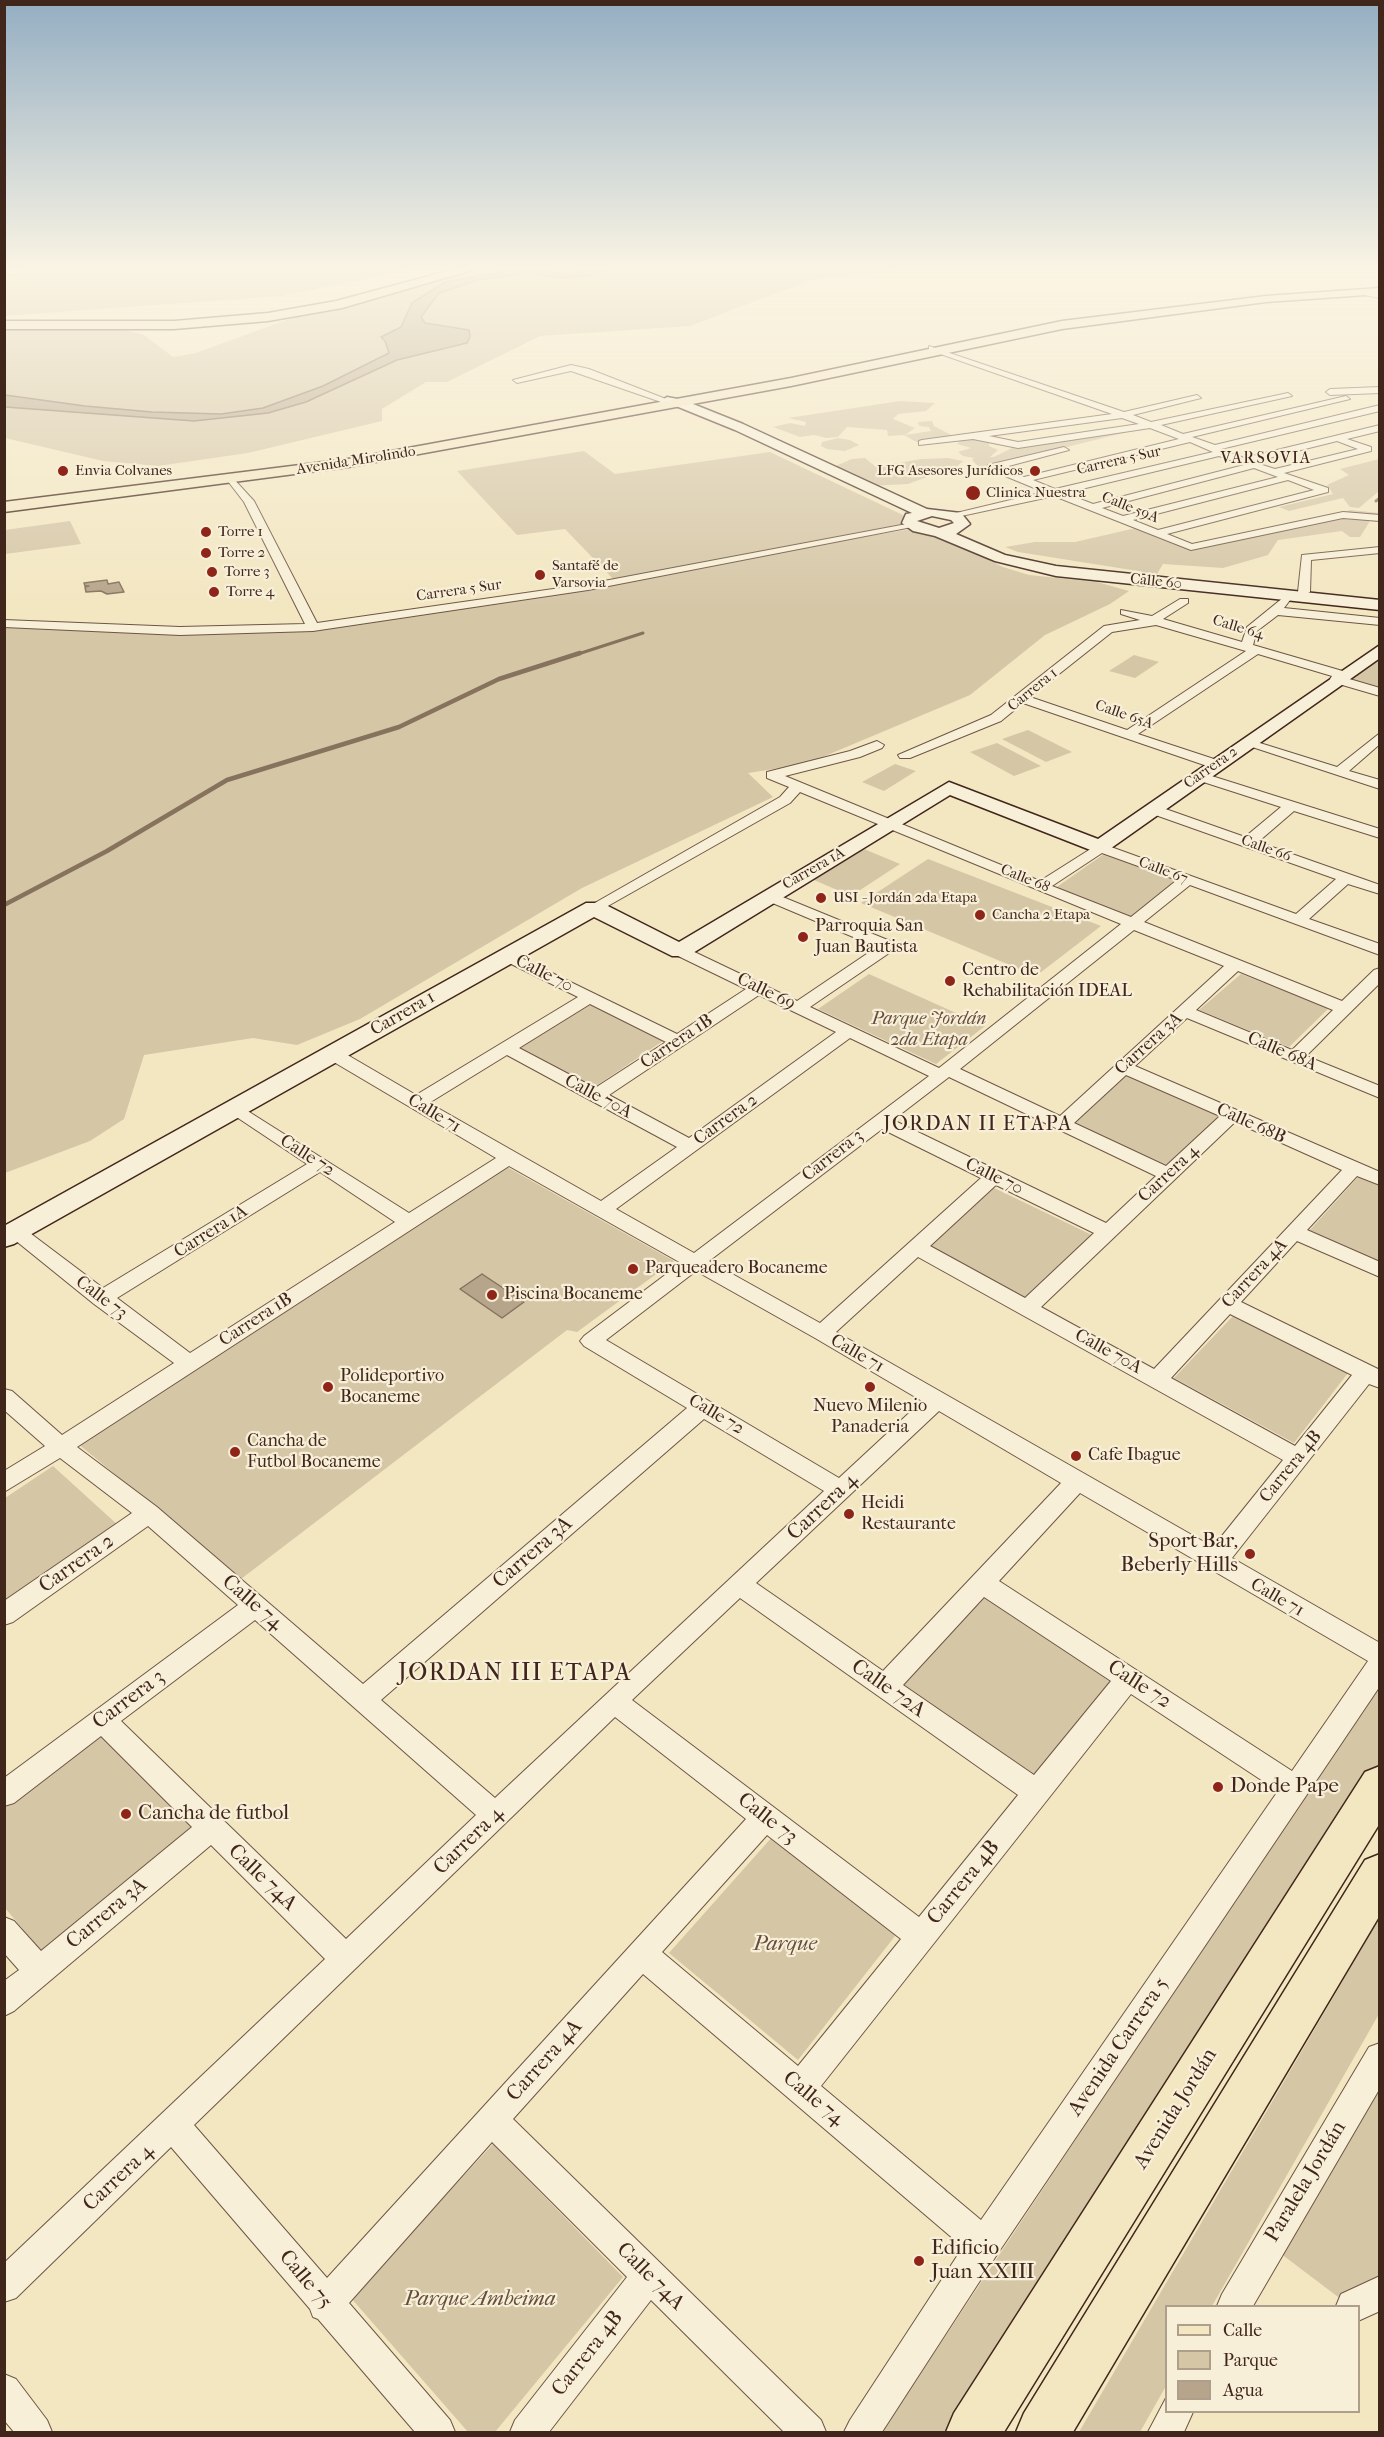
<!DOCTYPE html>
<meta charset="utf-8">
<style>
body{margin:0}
#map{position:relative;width:1384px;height:2437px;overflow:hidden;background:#f3e7c2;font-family:"IM FELL French Canon",serif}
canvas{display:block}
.frame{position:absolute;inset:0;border:6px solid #41261c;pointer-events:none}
.legend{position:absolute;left:1165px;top:2305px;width:195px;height:108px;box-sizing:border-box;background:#f7efd7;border:2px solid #ae9f8c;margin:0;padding:8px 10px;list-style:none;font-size:18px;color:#41261c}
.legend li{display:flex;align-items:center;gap:12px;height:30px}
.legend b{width:30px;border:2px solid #ae9f8c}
</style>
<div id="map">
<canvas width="1384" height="2437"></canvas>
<div class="frame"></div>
<ul class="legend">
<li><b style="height:8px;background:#f3e7c2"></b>Calle</li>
<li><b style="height:16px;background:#d5c6a6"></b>Parque</li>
<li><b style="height:16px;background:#b6a58a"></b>Agua</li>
</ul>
</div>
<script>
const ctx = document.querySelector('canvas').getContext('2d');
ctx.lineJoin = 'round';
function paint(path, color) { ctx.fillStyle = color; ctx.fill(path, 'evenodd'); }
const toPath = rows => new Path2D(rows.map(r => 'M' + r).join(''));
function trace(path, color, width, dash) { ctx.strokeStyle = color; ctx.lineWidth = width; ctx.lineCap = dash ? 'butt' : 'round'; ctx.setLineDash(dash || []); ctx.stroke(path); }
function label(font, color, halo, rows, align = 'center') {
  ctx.font = font + ' "IM FELL French Canon",serif'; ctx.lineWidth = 4.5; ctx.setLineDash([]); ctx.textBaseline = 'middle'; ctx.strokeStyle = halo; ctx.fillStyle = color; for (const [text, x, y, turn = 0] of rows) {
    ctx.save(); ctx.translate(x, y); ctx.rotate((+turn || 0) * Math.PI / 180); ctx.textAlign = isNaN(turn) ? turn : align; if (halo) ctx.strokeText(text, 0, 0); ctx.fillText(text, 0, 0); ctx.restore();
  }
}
paint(toPath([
 [5,268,419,268,283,296,5,316],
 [486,268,920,268,811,280,690,326,540,336,447,382,426,382,382,409,382,421,248,453,158,466,103,461,5,438,4,328,118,328,144,335,173,357,196,353,289,319],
 [900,401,935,403,926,411,898,414,893,419,915,428,905,435,931,431,929,427,919,426,918,422,932,421,934,426,955,437,918,443,904,435,888,436,887,430,847,427,838,437,826,438,814,435,800,437,773,427,790,423,805,426,806,422,788,418],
 [1128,430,1131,431,983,468,979,467,972,460,974,458,963,456,958,452,971,448,957,444,962,439,981,439,989,442,989,446,998,450,990,457,994,457,1012,448],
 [838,438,850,440,859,445,845,451,827,449,821,446,822,442],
 [584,451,615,474,770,452,907,517,907,525,614,580,565,529,517,535,457,471],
 [865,458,876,467,921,459,948,458,963,461,950,473,935,474,908,484,870,486,833,467,852,459],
 [1379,459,1379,491,1359,508,1350,507,1343,498,1289,511,1279,507,1333,494,1327,485,1349,475,1340,469],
 [1351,510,1379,513,1379,522,1370,521,1360,537,1350,537,1342,531,1278,540,1268,555,1223,568,1163,564,1157,574,1018,552,1005,547,1035,542,1075,542,1136,528,1161,539,1193,548],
 [70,521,81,544,5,554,5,530],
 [911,529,939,535,1003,567,1029,575,1097,582,1129,591,1110,604,1045,635,970,695,806,764,748,773,773,797,582,888,360,1019,297,1045,253,1038,144,1055,124,1119,90,1141,5,1173,5,624,242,633,315,629],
 [1134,655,1159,662,1135,678,1109,671],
 [1379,659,1379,691,1348,681],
 [1028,730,1072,752,1046,762,1002,739],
 [997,743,1041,766,1014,776,970,752],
 [895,764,916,771,884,791,862,782],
 [864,849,900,864,851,896,814,880],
 [1104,854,1175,880,1132,922,1051,891],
 [928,859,1101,926,1036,976,861,903],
 [869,974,985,1026,936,1064,818,1009],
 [1241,974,1329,1008,1289,1047,1199,1010],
 [591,1002,666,1039,590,1090,514,1049],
 [1125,1075,1221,1116,1171,1167,1073,1123],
 [507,1167,674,1261,577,1332,567,1330,241,1579,76,1442],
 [1360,1175,1379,1183,1379,1263,1309,1231],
 [992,1187,1094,1236,1030,1300,926,1246],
 [1233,1316,1348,1373,1294,1443,1174,1378],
 [53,1466,119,1526,5,1605,5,1498],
 [989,1590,1119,1674,1029,1786,896,1692],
 [1379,1681,1379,1766,946,2432,882,2432],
 [100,1727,197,1827,44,1954,5,1908,5,1799],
 [773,1836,899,1931,798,2060,669,1953],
 [1379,1919,1379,2014,1212,2306,1166,2306,1166,2386,1140,2432,1079,2432],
 [1380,2073,1379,2293,1350,2306,1268,2244],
 [493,2144,623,2277,495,2432,468,2432,351,2298]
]), '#d5c6a6');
const water = toPath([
 [603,268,616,268,591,275,565,278,525,273,478,280,439,293,421,317,425,323,469,330,470,337,467,343,397,360,306,402,268,413,194,421,5,407,5,395,85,406,152,412,221,414,263,408,323,386,389,353,385,341,381,337,401,327,412,303,445,282,514,270,571,274,603,268],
 [107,580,108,584,119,582,124,592,107,594,101,591,86,592,85,587,89,586,85,586,84,583,107,580],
 [482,1274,524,1302,502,1318,460,1289,482,1274]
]);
paint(water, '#b6a58a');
trace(water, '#87725e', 1.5);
trace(toPath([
 [1376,501,1380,498],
 [575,655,643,633]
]), '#87725e', 3);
trace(toPath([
 [4,905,107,851,227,780,399,727,499,679,580,653]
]), '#87725e', 4.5);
const street = toPath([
 [22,268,21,274,4,274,4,270,22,268],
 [1359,290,1380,294,1380,298,1359,294,1359,290],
 [929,346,1124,412,1197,395,1201,398,1133,415,1151,422,1288,393,1292,396,1161,425,1183,434,1346,396,1350,399,1192,437,1215,445,1380,405,1380,411,1221,449,1244,458,1380,425,1380,431,1347,439,1371,447,1371,451,1284,473,1328,488,1328,492,1167,534,1192,544,1343,512,1380,515,1380,521,1343,518,1191,550,1054,496,952,518,952,514,1044,492,988,469,988,465,1064,447,1069,450,1001,468,1024,477,1179,439,1150,428,1018,448,973,439,919,445,919,441,922,440,1112,414,929,350,929,346],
 [1122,418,1139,424,1018,442,989,436,1122,418],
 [1337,441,1358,449,1275,469,1253,462,1337,441],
 [1190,442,1213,452,1055,489,1033,480,1190,442],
 [1219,456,1244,465,1093,504,1065,493,1219,456],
 [1254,468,1278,477,1123,516,1102,508,1254,468],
 [1288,480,1314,490,1158,530,1133,520,1288,480],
 [571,365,589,369,671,401,664,403,571,371,517,383,513,380,571,365],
 [1380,387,1380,393,1330,395,1326,392,1330,389,1380,387],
 [232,477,254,501,317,623,588,584,912,523,917,526,588,590,313,631,180,635,4,627,4,620,180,627,305,624,244,502,227,480,232,477],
 [1380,547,1380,553,1311,560,1310,592,1304,595,1298,592,1302,555,1380,547],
 [1284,597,1290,600,1284,608,1380,618,1380,625,1278,615,1257,631,1253,645,1346,672,1348,675,1346,678,1380,688,1380,696,1332,682,1330,679,1332,676,1258,654,1138,734,1220,761,1220,767,1210,767,1023,703,1001,721,910,758,900,758,898,755,991,715,1104,626,1140,620,1121,614,1121,610,1152,616,1180,599,1188,599,1188,603,1163,619,1242,642,1247,627,1284,597],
 [1156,625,1246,651,1127,730,1030,697,1112,632,1156,625],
 [1380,733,1380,744,1349,771,1380,780,1380,789,1240,743,1247,739,1337,767,1380,733],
 [877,741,884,745,882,748,860,757,785,776,1040,881,1100,843,1296,914,1336,879,1147,812,1147,806,1157,806,1245,837,1281,807,1194,779,1192,776,1199,772,1380,829,1380,838,1294,811,1258,842,1380,885,1380,894,1348,884,1309,919,1380,944,1380,955,1190,885,1144,922,1342,1001,1374,970,1380,968,1380,983,1306,1056,1380,1086,1380,1098,1187,1018,1135,1066,1380,1172,1380,1185,1357,1176,1307,1230,1380,1262,1380,1277,1297,1241,1241,1302,1380,1370,1380,1388,1369,1384,1232,1558,1380,1643,1380,1686,996,2256,882,2432,844,2432,850,2420,963,2247,643,1974,513,2119,821,2420,826,2432,784,2432,651,2300,549,2432,510,2432,515,2420,627,2277,492,2142,349,2303,450,2420,455,2432,415,2432,318,2319,313,2317,310,2309,171,2147,16,2298,4,2302,4,2263,325,1959,211,1845,14,2011,4,2016,4,1981,19,1970,4,1953,4,1917,14,1921,41,1951,192,1827,101,1736,14,1803,4,1806,4,1778,238,1605,148,1526,13,1622,4,1625,4,1601,132,1513,60,1458,4,1492,4,1471,45,1446,4,1410,4,1389,12,1391,62,1435,174,1363,94,1304,5,1232,8,1227,22,1227,103,1288,307,1164,229,1112,226,1108,235,1103,409,1213,496,1158,327,1058,324,1054,327,1050,339,1050,416,1095,578,997,501,959,499,956,501,953,507,951,677,1034,746,989,674,954,672,951,674,948,686,948,797,1001,877,947,763,899,760,896,763,893,768,891,895,943,897,946,895,949,810,1007,939,1068,1121,924,800,792,790,803,599,911,589,911,586,908,780,797,789,787,767,778,767,772,850,751,877,741],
 [1102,853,1177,880,1131,917,1052,886,1102,853],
 [1134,930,1224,966,1060,1116,960,1069,1134,930],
 [1238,971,1333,1010,1292,1050,1196,1010,1238,971],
 [759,995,836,1032,689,1138,609,1095,759,995],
 [590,1004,666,1042,595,1088,519,1048,590,1004],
 [850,1038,929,1076,694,1253,616,1209,850,1038],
 [507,1055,590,1100,677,1147,601,1201,429,1103,507,1055],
 [1126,1075,1220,1116,1166,1166,1074,1123,1126,1075],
 [949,1077,1156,1176,1106,1223,893,1120,949,1077],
 [1235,1122,1342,1170,1154,1369,1041,1307,1235,1122],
 [882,1129,981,1178,820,1323,709,1261,882,1129],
 [509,1166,681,1263,584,1336,580,1341,584,1346,687,1408,363,1684,157,1507,77,1447,509,1166],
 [320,1172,395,1222,190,1353,117,1298,320,1172],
 [996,1185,1094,1233,1025,1298,930,1246,996,1185],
 [918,1257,1283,1460,1213,1547,836,1332,918,1257],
 [696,1271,815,1338,922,1401,839,1478,606,1340,696,1271],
 [1230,1314,1352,1375,1295,1446,1171,1378,1230,1314],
 [939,1411,1061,1483,883,1671,756,1583,939,1411],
 [704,1419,824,1491,495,1798,381,1700,704,1419],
 [1080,1493,1368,1661,1292,1771,999,1581,1080,1493],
 [984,1597,1111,1681,1034,1775,903,1685,984,1597],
 [740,1598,1018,1795,919,1917,632,1700,740,1598],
 [255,1620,476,1815,346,1939,121,1721,255,1620],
 [1131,1694,1278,1791,981,2220,821,2086,1131,1694],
 [615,1717,746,1819,327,2278,194,2125,615,1717],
 [767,1835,901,1939,798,2066,662,1952,767,1835],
 [1380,2043,1380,2088,1253,2306,1217,2306,1222,2294,1369,2047,1380,2043],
 [1380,2276,1380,2311,1358,2321,1358,2306,1336,2306,1341,2294,1380,2276],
 [4,2374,16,2379,47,2420,52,2432,14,2432,4,2420,4,2374],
 [1166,2398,1166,2412,1193,2412,1184,2432,1148,2432,1166,2398]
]);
const secondary = toPath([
 [667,397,683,400,743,424,927,509,961,513,970,524,956,534,1005,555,1056,566,1380,600,1380,610,1056,576,995,561,935,536,913,531,902,523,906,514,912,513,735,430,676,406,663,404,661,401,667,397],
 [932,516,951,520,954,523,939,528,917,521,932,516],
 [1380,645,1380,658,1107,851,1093,851,950,795,688,956,672,956,594,917,14,1244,4,1247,4,1226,586,903,602,903,679,942,949,782,1098,839,1380,645]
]);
const primary = toPath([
 [1380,288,1380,294,1266,302,1062,329,791,386,348,467,4,512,4,502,348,459,791,378,1062,321,1266,296,1380,288],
 [1380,1766,1380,1823,1004,2432,946,2432,954,2413,1365,1772,1380,1766],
 [1380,1854,1380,1915,1073,2432,1016,2432,1024,2413,1365,1860,1380,1854]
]);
const highway = toPath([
 [459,268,479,268,342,308,268,321,174,329,4,329,4,321,174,321,268,313,336,301,459,268]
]);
trace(street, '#6e5646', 2);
trace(secondary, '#41261c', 3);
trace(primary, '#41261c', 3);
trace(highway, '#41261c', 3);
paint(street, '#f7efd7');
paint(secondary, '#f7efd7');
paint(primary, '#f3e7c2');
paint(highway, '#f3e7c2');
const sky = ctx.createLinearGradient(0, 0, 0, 609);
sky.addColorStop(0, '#94aec2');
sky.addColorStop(0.44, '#faf4e4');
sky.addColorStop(1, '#faf4e400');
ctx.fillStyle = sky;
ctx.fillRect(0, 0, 1384, 609);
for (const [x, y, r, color] of [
 [63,471,6,"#8f2418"],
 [1035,471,6,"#8f2418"],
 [973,493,8,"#8f2418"],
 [206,532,6,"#8f2418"],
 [206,553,6,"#8f2418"],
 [212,572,6,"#8f2418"],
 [540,575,6,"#8f2418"],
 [214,592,6,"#8f2418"],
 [821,898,6,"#8f2418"],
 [980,915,6,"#8f2418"],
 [803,937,6,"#8f2418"],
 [950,981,6,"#8f2418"],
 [633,1269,6,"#8f2418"],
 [492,1295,6,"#8f2418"],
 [328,1387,6,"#8f2418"],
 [870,1387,6,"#8f2418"],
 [235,1452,6,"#8f2418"],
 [1076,1456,6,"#8f2418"],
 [849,1514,6,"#8f2418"],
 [1250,1554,6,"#8f2418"],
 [1218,1787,6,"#8f2418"],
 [126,1814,6,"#8f2418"],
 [919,2261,6,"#8f2418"]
]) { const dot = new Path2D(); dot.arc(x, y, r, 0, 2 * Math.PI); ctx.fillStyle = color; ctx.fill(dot); trace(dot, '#f7efd7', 2); }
label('15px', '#41261c', '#f7efd7', [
 ["Avenida Mirolindo",356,461,-9],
 ["Carrera 5 Sur",1119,461,-13],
 ["Calle 59A",1130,508,22],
 ["Calle 60",1156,582,6],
 ["Carrera 5 Sur",459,591,-8],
 ["Calle 64",1238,628,17],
 ["Carrera 1",1033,690,-39],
 ["Calle 65A",1124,715,19],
 ["Carrera 2",1211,768,-35],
 ["Calle 66",1266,849,20],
 ["Carrera 1A",814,869,-30],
 ["Calle 67",1163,871,21],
 ["Calle 68",1025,879,22]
]);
label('15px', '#41261c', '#f7efd7', [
 ["Envia Colvanes",75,471],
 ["LFG Asesores Jurídicos",1023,471,"right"],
 ["Clinica Nuestra",986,493],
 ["Torre 1",218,532],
 ["Torre 2",218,553],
 ["Santafé de",552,566],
 ["Varsovia",552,583],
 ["Torre 3",224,572],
 ["Torre 4",226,592],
 ["USI - Jordán 2da Etapa",833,898],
 ["Cancha 2 Etapa",992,915]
], 'left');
ctx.letterSpacing = '1.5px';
label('16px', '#41261c', '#f7efd7', [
 ["VARSOVIA",1266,459]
]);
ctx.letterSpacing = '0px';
label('18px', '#41261c', '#f7efd7', [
 ["Parroquia San",815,927],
 ["Juan Bautista",815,948],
 ["Centro de",962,971],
 ["Rehabilitación IDEAL",962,992],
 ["Parqueadero Bocaneme",645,1269],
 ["Piscina Bocaneme",504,1295],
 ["Polideportivo",340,1377],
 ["Bocaneme",340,1398],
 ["Nuevo Milenio",870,1407,"center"],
 ["Panaderia",870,1428,"center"],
 ["Cancha de",247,1442],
 ["Futbol Bocaneme",247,1463],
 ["Cafe Ibague",1088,1456],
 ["Heidi",861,1504],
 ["Restaurante",861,1525]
], 'left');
label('18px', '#41261c', '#f7efd7', [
 ["Calle 70",544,974,27],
 ["Calle 69",766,992,26],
 ["Carrera 1",403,1014,-30],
 ["Carrera 1B",677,1042,-34],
 ["Carrera 3A",1149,1044,-42],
 ["Calle 68A",1282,1052,23],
 ["Calle 70A",598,1097,28],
 ["Calle 71",434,1114,31],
 ["Carrera 2",726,1120,-36],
 ["Calle 68B",1251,1124,24],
 ["Calle 72",307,1156,33],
 ["Carrera 3",833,1156,-38],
 ["Carrera 4",1169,1174,-43],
 ["Calle 70",994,1177,26],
 ["Carrera 1A",211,1232,-32],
 ["Carrera 4A",1255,1274,-47],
 ["Calle 73",101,1298,37],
 ["Carrera 1B",256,1320,-33],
 ["Calle 70A",1108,1352,29],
 ["Calle 71",857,1354,30],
 ["Calle 72",716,1415,31],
 ["Carrera 4B",1291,1467,-51],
 ["Calle 71",1277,1598,30]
]);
label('italic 18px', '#664e3e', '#f7efd7', [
 ["Parque Jordán",929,1020],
 ["2da Etapa",929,1041]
]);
ctx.letterSpacing = '1.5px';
label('20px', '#41261c', '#f7efd7', [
 ["JORDAN II ETAPA",978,1125]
]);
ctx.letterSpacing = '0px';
label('21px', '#41261c', '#f7efd7', [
 ["Carrera 4",823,1507,-43],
 ["Carrera 3A",533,1553,-41],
 ["Carrera 2",77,1564,-35],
 ["Calle 74",252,1603,41],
 ["Calle 72",1139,1685,33],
 ["Calle 72A",888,1689,35],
 ["Carrera 3",129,1700,-37],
 ["Calle 73",767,1819,38],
 ["Carrera 4",469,1841,-44],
 ["Calle 74A",262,1878,44],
 ["Carrera 4B",964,1883,-51],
 ["Carrera 3A",107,1914,-40],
 ["Avenida Carrera 5",1119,2047,-56],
 ["Carrera 4A",545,2061,-48],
 ["Calle 74",813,2099,40],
 ["Avenida Jordán",1176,2109,-58],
 ["Carrera 4",119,2178,-43],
 ["Paralela Jordán",1306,2182,-59],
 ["Calle 74A",650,2277,45],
 ["Calle 75",305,2280,50],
 ["Carrera 4B",588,2354,-52]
]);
label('21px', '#41261c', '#f7efd7', [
 ["Sport Bar,",1238,1542,"right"],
 ["Beberly Hills",1238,1566,"right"],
 ["Donde Pape",1230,1787],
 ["Cancha de futbol",138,1814],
 ["Edificio",931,2249],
 ["Juan XXIII",931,2273]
], 'left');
label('italic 21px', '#664e3e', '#f7efd7', [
 ["Parque",785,1945],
 ["Parque Ambeima",480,2300]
]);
ctx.letterSpacing = '1.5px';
label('24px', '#41261c', '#f7efd7', [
 ["JORDAN III ETAPA",515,1674]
]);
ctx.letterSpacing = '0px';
</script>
